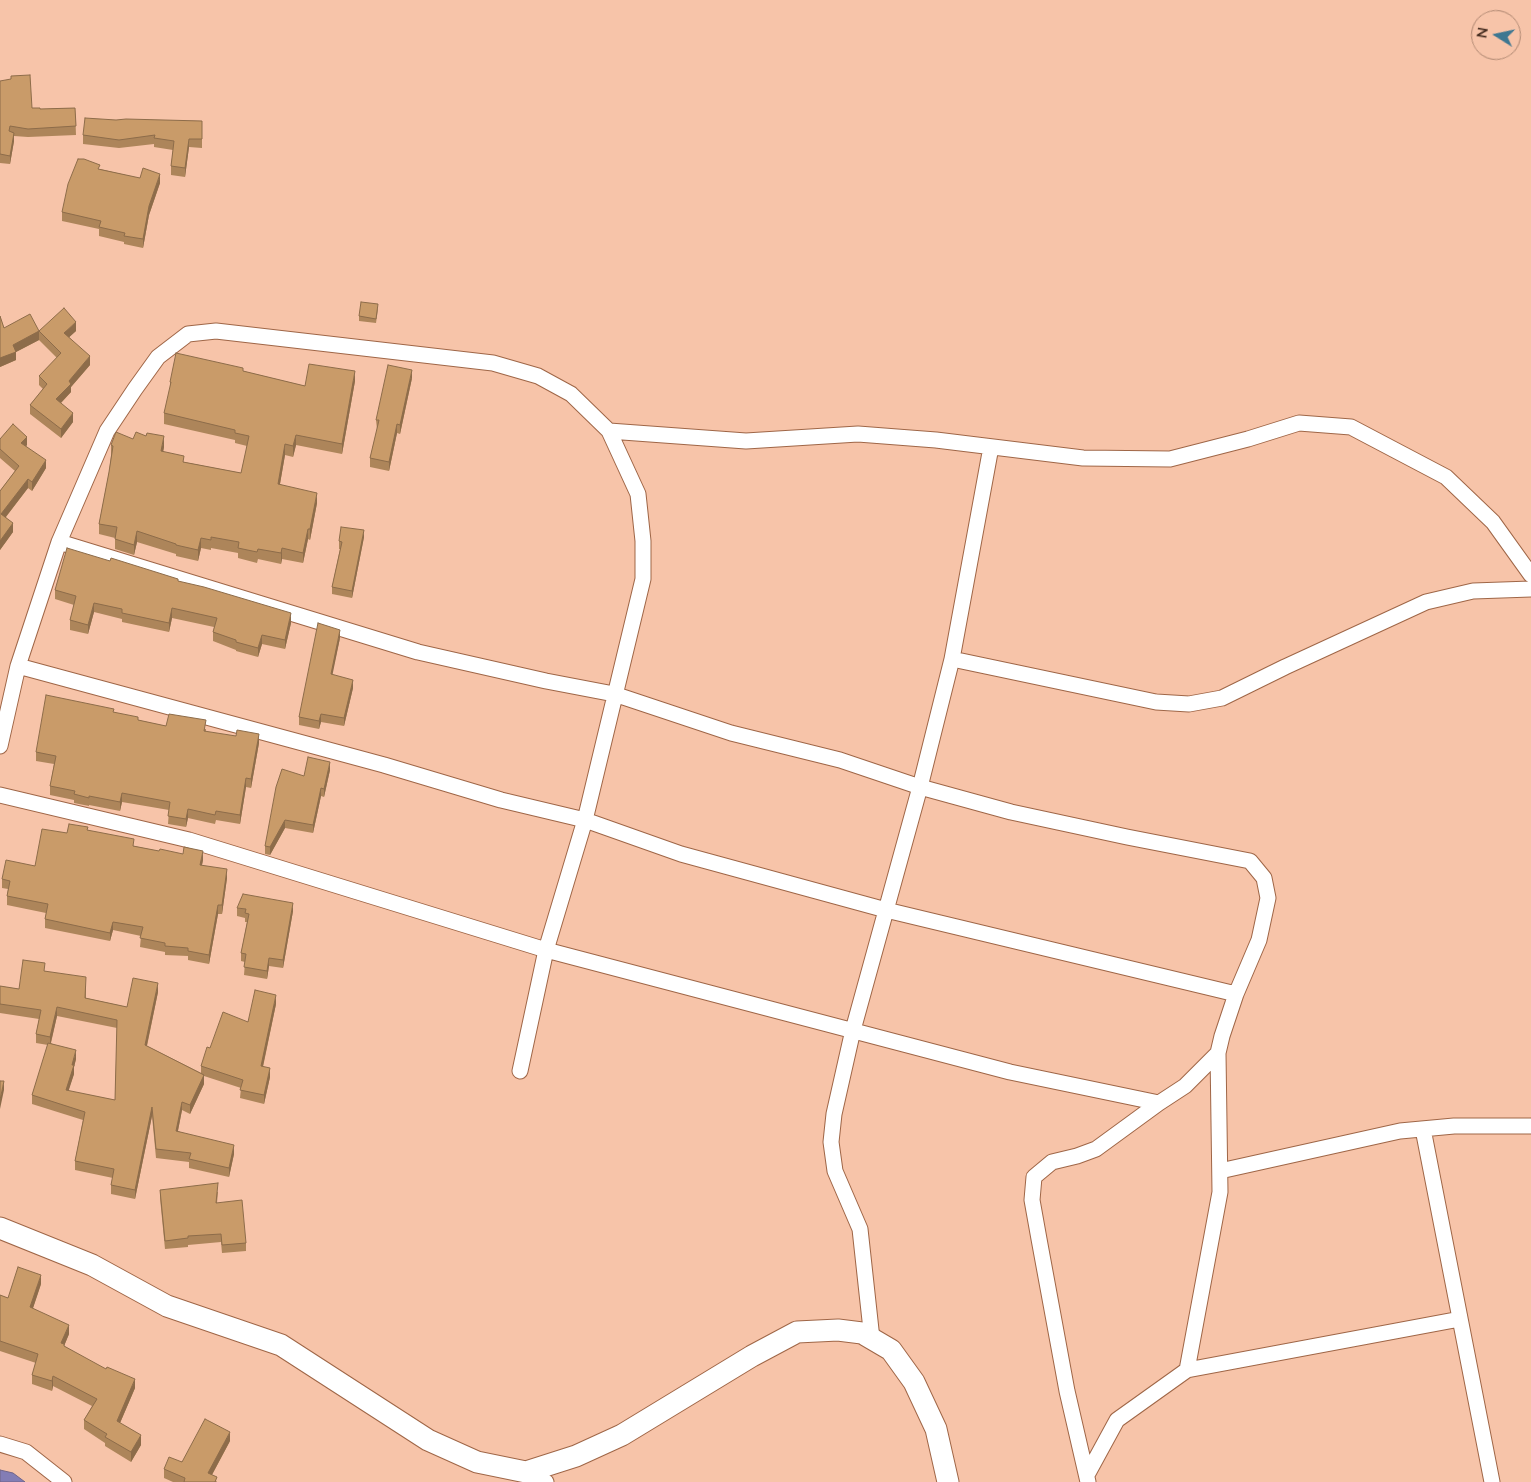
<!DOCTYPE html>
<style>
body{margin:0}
#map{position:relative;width:1531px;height:1482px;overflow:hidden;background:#f7c4a9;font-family:Lato,sans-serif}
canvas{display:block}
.north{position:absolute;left:1471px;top:10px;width:50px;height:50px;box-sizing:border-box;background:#f7c4a9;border:1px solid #b08872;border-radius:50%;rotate:280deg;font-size:14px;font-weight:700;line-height:20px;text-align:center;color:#462d20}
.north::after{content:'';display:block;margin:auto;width:18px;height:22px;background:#3e7791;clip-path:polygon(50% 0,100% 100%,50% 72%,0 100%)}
</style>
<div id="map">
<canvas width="1531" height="1482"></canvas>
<div class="north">N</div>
</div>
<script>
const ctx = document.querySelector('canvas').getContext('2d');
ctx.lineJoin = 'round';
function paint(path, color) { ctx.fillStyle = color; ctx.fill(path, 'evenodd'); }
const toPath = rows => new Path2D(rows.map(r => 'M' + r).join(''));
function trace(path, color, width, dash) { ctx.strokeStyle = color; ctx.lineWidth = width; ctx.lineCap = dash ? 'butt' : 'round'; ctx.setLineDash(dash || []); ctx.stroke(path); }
const water = toPath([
 [0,1470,13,1473,25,1482,0,1482,0,1470]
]);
paint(water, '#837db5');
trace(water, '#716588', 1);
const street = toPath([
 [609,431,746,441,858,434,936,440,1083,458,1170,459,1248,439,1299,423,1351,427,1446,477,1493,522,1531,575],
 [59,542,418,652,546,681,614,694,731,733,840,760,920,787,1011,812,1127,837,1250,861,1264,878,1268,898,1259,940,1236,994,1222,1036,1218,1053,1185,1086,1159,1103,1096,1149,1077,1156,1052,1162,1034,1177,1032,1200,1039,1239,1067,1391,1088,1482],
 [952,659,1156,702,1189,704,1222,698,1285,667,1426,602,1473,591,1531,589],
 [18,666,384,765,501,800,585,820,681,854,886,910,1236,994],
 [0,746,18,666,59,542,107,431,135,389,158,357,188,334,216,331,493,363,538,376,571,394,609,431,638,494,643,541,643,579,585,820,546,950,520,1071],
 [0,795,189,840,546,950,1010,1072,1159,1103],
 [1423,1129,1492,1482],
 [1220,1171,1400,1131,1454,1126,1531,1126],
 [872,1339,860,1229,835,1171,831,1142,834,1114,853,1030,920,787,952,659,991,447],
 [1187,1370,1460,1319],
 [0,1444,26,1452,64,1482],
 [526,1472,546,1482],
 [1087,1475,1117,1420,1187,1370,1220,1192,1218,1053]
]);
const secondary = toPath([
 [0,1228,92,1265,167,1306,281,1345,428,1440,477,1462,526,1472,576,1456,622,1435,752,1356,797,1332,838,1330,862,1333,891,1350,914,1382,936,1429,948,1482]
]);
trace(street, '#9f6647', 17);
trace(secondary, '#9f6647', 23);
trace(street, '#fff', 15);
trace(secondary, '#fff', 21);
paint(toPath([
 [0,81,32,108,40,109,75,108,76,135,28,137,14,136,14,141,10,164,0,163],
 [116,120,202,121,202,148,189,147,185,177,171,175,171,166,173,150,154,147,154,144,119,148,83,144,83,135],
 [100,169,160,183,149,215,143,248,124,244,124,242,99,236,99,229,62,221,62,212],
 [378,309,376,323,359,321,359,316],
 [0,316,4,328,39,331,76,331,69,337,90,365,71,387,71,392,61,403,73,422,61,438,30,414,30,405,43,389,39,385,39,376,57,358,39,340,16,352,16,360,0,367],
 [243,371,305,386,355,381,342,454,296,445,293,457,285,455,280,484,317,503,310,540,308,539,303,563,282,559,281,564,258,559,257,563,238,558,238,553,211,548,211,550,201,548,198,561,176,556,176,554,137,542,134,555,115,549,115,538,99,534,99,524,109,472,111,456,111,445,133,439,146,436,164,447,163,452,184,462,241,473,247,446,235,443,235,440,164,424,164,413,170,390,170,382],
 [412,378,400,434,397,433,389,471,370,467,370,458,377,429,376,420],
 [0,439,27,445,26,446,46,468,32,491,28,488,6,517,13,532,0,550,0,491,15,471,0,458],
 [364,537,352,598,332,594,332,587,340,549,339,549,339,541],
 [178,581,291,623,285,649,262,644,258,657,236,651,236,650,213,641,213,632,214,627,172,618,169,632,122,622,122,619,94,612,88,634,70,630,70,620,74,605,55,599,55,590],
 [340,638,332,674,353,688,344,726,321,722,319,729,299,725,299,717],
 [114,712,138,720,166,726,206,729,206,732,259,743,251,788,246,787,240,824,216,820,215,824,188,818,186,827,168,824,169,810,122,802,120,811,89,805,89,806,74,803,74,800,50,795,50,786,54,764,36,761,36,752],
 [330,770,324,797,321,796,313,833,285,828,270,855,265,854,265,846,304,776],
 [88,830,134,846,203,860,202,865,227,878,222,914,218,914,209,964,188,960,188,956,165,955,165,952,140,947,141,936,113,930,110,941,45,928,45,919,46,913,7,905,7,896,8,889,2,888,2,879,35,866,67,833],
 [237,908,293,911,283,968,269,966,267,979,244,975,245,962,241,961,241,953,247,922,245,922,245,918,237,916],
 [45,971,86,986,86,998,127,1007,158,992,147,1046,201,1073,201,1066,210,1048,276,1004,263,1067,270,1077,264,1104,240,1098,241,1088,204,1076,204,1084,190,1114,182,1110,178,1131,234,1154,229,1177,189,1168,189,1162,156,1158,152,1116,135,1199,111,1194,111,1185,113,1178,75,1170,75,1161,83,1120,32,1104,32,1095,48,1045,36,1043,36,1034,39,1019,0,1013,0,986,19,989],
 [57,1016,117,1028,115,1100,68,1091,74,1074,74,1067,76,1059,51,1043],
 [160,1190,218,1192,217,1203,246,1243,246,1251,222,1253,221,1242,188,1245,188,1247,165,1249,160,1198],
 [41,1284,33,1308,69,1334,64,1346,135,1388,120,1423,141,1445,131,1462,105,1446,105,1443,84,1429,84,1420,92,1406,53,1386,52,1391,32,1384,32,1375,36,1363,0,1351,0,1295,8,1298],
 [230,1441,212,1475,217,1482,173,1482,164,1478,164,1469]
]), '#ad855a');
paint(toPath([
 [14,133,14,141,10,164,10,156],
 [189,139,189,147,185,177,185,168],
 [160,174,160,183,149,215,143,248,143,239,149,206],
 [76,322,76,331,64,342,64,333],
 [39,331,39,340,16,352,16,360,0,367,0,358,13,345],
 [90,356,90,365,71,387,71,392,56,408,56,399,69,381],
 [412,370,412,378,400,434,400,425],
 [355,371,355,381,342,454,342,444],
 [73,413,73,422,61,438,61,429],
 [397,424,397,433,389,471,389,462],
 [296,435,296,445,293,457,293,446],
 [164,436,164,447,161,462,161,451],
 [27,437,27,445,21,452,21,443],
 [285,444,285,455,278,495,278,484],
 [46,460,46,468,32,491,32,482],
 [28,479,28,488,1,523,1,514],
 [317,493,317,503,310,540,310,529],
 [13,523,13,532,0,550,0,541],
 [308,529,308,539,303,563,303,553],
 [364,530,364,537,352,598,352,591],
 [137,531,137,542,134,555,134,545],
 [201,538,201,548,198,561,198,550],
 [282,548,282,559,281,564,281,553],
 [94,603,94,612,88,634,88,625],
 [172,608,172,618,169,632,169,623],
 [291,613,291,623,285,649,285,640],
 [340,630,340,638,331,682,331,674],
 [262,635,262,644,258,657,258,648],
 [353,680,353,688,344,726,344,718],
 [321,714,321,722,319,729,319,721],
 [259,734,259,743,251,788,251,779],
 [330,762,330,770,324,797,324,789],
 [246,778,246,787,240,824,240,815],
 [321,788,321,796,313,833,313,825],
 [122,793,122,802,120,811,120,802],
 [188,809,188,818,186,827,186,819],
 [285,820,285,828,270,855,270,847],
 [203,851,203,860,200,874,200,865],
 [227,869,227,878,222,914,222,905],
 [293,903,293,911,283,968,283,960],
 [218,905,218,914,209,964,209,955],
 [113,922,113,930,110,941,110,933],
 [269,958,269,966,267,979,267,971],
 [158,983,158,992,145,1054,145,1045],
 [276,995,276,1004,261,1075,261,1066],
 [57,1007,57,1016,50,1046,50,1037],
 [76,1050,76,1059,74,1067,74,1074,66,1099,66,1090],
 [270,1068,270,1077,264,1104,264,1095],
 [204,1075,204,1084,190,1114,190,1105],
 [4,1081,4,1090,0,1109,0,1100],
 [182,1102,182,1110,176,1140,176,1131],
 [152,1107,152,1116,135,1199,135,1190],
 [234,1145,234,1154,229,1177,229,1168],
 [41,1275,41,1284,30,1317,30,1307],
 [69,1325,69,1334,64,1346,64,1354,61,1343],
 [53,1376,53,1386,52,1391,52,1381],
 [135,1379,135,1388,117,1430,117,1421],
 [230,1432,230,1441,208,1482,208,1473],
 [141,1435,141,1445,131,1462,131,1452]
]), '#8d6c4a');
const building = toPath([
 [30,75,32,108,40,108,40,109,75,108,76,126,28,129,10,126,9,131,14,133,10,156,0,154,0,81,11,79,11,76,30,75],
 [85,118,116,120,126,119,202,121,202,139,189,139,185,168,171,166,174,141,154,138,155,135,119,140,83,135,85,118],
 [78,159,84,159,100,165,98,169,140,178,143,168,160,174,149,206,143,239,124,236,125,233,99,227,101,221,62,212,68,184,78,159],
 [361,302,378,304,376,319,359,316,361,302],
 [64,308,76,322,64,333,90,356,69,381,71,384,56,399,73,413,61,429,30,405,47,384,39,376,61,353,39,331,13,345,16,352,0,358,0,316,4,328,30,314,39,331,64,308],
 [176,353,243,368,243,371,305,386,309,364,355,371,342,444,296,435,293,446,285,444,278,484,317,493,310,529,308,529,303,553,282,548,281,553,258,549,257,552,238,548,239,542,211,537,211,540,201,538,198,550,176,545,176,544,137,531,134,545,115,539,117,527,99,524,109,472,113,446,111,445,116,432,133,439,136,432,146,436,147,433,164,436,161,451,184,456,183,462,241,473,249,436,235,433,235,430,164,413,171,382,170,382,176,353],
 [388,365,412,370,400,425,397,424,389,462,370,458,379,420,376,420,388,365],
 [13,424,27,437,21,443,46,460,32,482,28,479,1,514,13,523,0,541,0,491,19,466,0,449,0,439,13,424],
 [341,527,364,530,352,591,332,587,342,542,339,541,341,527],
 [67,548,110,561,111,558,178,579,178,581,204,587,291,613,285,640,262,635,258,648,236,642,236,640,213,632,217,618,172,608,169,623,122,613,122,609,94,603,88,625,70,620,76,596,55,590,67,548],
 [318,623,340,630,331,674,353,680,344,718,321,714,319,721,299,717,318,623],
 [46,695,114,709,113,712,138,717,138,720,166,726,169,714,206,720,204,731,236,736,237,730,259,734,251,779,246,778,240,815,216,811,215,815,188,809,186,819,168,816,170,802,122,793,120,802,89,796,89,798,74,794,75,791,50,786,56,756,36,752,46,695],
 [308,757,330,762,324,789,321,788,313,825,285,820,270,847,265,846,276,787,282,769,304,776,308,757],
 [69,824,88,827,87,830,134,839,133,846,159,851,160,849,183,854,184,847,203,851,200,865,227,869,222,905,218,905,209,955,188,951,188,948,165,946,165,943,140,938,143,927,113,922,110,933,45,919,48,904,7,896,10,881,2,879,6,860,35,866,42,829,67,833,69,824],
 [243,894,293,903,283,960,269,958,267,971,244,967,246,954,241,953,249,914,245,913,246,909,237,908,243,894],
 [23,960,45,963,44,971,86,977,85,998,127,1007,133,978,158,983,145,1045,204,1075,190,1105,182,1102,176,1131,234,1145,229,1168,189,1159,191,1153,156,1149,152,1107,135,1190,111,1185,114,1169,75,1161,85,1112,32,1095,48,1043,76,1050,72,1065,74,1065,66,1090,115,1100,117,1020,57,1007,50,1037,36,1034,41,1010,0,1004,0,986,19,989,23,960],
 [255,990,276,995,261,1066,270,1068,264,1095,240,1090,243,1080,201,1066,207,1047,210,1048,223,1012,248,1022,255,990],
 [0,1081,4,1081,0,1100,0,1081],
 [218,1183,216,1203,242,1200,246,1243,222,1245,221,1234,188,1236,188,1238,165,1241,160,1190,218,1183],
 [18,1267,41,1275,30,1307,69,1325,61,1343,64,1344,64,1346,106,1369,107,1367,135,1379,117,1421,141,1435,131,1452,105,1437,107,1434,84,1420,97,1399,53,1376,52,1381,32,1375,38,1354,0,1341,0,1295,8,1298,18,1267],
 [205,1419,230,1432,208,1473,217,1477,215,1482,184,1482,185,1478,164,1469,169,1457,182,1462,205,1419]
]);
paint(building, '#c99b69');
trace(building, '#8d6c4a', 1);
</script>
